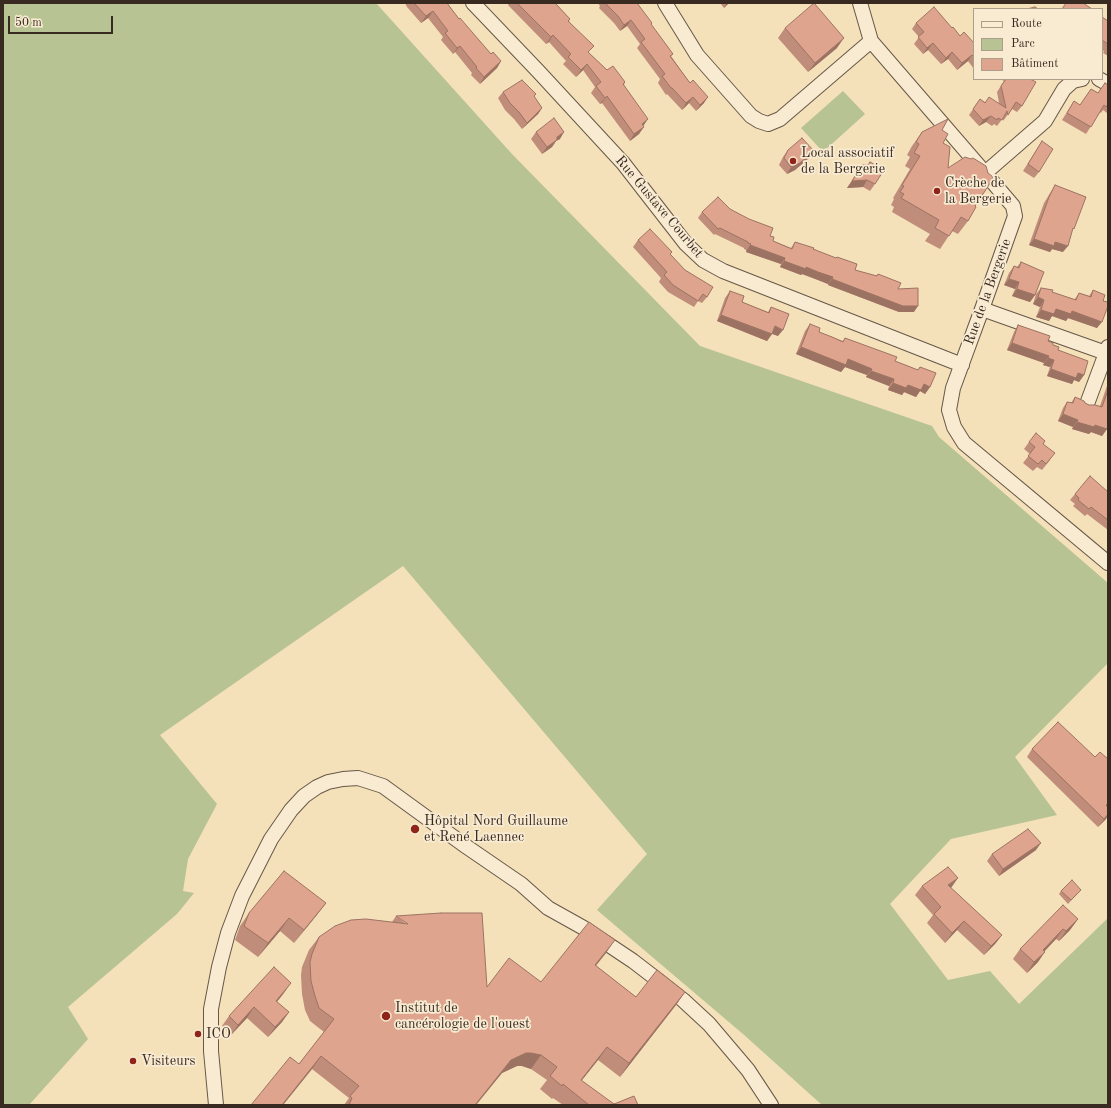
<!DOCTYPE html>
<meta charset="utf-8">
<style>
body{margin:0}
#map{position:relative;width:1111px;height:1108px;overflow:hidden;background:#f4e0b9;font-family:"Old Standard TT",serif}
canvas{display:block}
.frame{position:absolute;inset:0;border:4px solid #382a21;pointer-events:none}
.legend{position:absolute;left:973px;top:8px;width:130px;height:72px;box-sizing:border-box;background:#f8ebd2;border:1px solid #ab9e8b;margin:0;padding:5px 7px;list-style:none;font-size:12px;color:#382a21}
.legend li{display:flex;align-items:center;gap:8px;height:20px}
.legend b{width:20px;border:1px solid #ab9e8b}
.scale{position:absolute;left:8px;top:16px;width:105px;height:18px;box-sizing:border-box;border:2px solid #382a21;border-top:0;padding-left:5px;font-size:12px;line-height:14px;white-space:nowrap;color:#382a21;-webkit-text-stroke:3px #f8ebd2;paint-order:stroke}
</style>
<div id="map">
<canvas width="1111" height="1108"></canvas>
<div class="frame"></div>
<ul class="legend">
<li><b style="height:5px;background:#f8ebd2"></b>Route</li>
<li><b style="height:11px;background:#b7c392"></b>Parc</li>
<li><b style="height:11px;background:#dfa48e"></b>Bâtiment</li>
</ul>
<div class="scale">50 m</div>
</div>
<script>
const ctx = document.querySelector('canvas').getContext('2d');
ctx.lineJoin = 'round';
function paint(path, color) { ctx.fillStyle = color; ctx.fill(path, 'evenodd'); }
const toPath = rows => new Path2D(rows.map(r => 'M' + r).join(''));
function trace(path, color, width, dash) { ctx.strokeStyle = color; ctx.lineWidth = width; ctx.lineCap = dash ? 'butt' : 'round'; ctx.setLineDash(dash || []); ctx.stroke(path); }
function label(font, color, halo, rows, align = 'center') {
  ctx.font = font + ' "Old Standard TT",serif'; ctx.lineWidth = 3.5; ctx.setLineDash([]); ctx.textBaseline = 'middle'; ctx.strokeStyle = halo; ctx.fillStyle = color; for (const [text, x, y, turn = 0] of rows) {
    ctx.save(); ctx.translate(x, y); ctx.rotate((+turn || 0) * Math.PI / 180); ctx.textAlign = isNaN(turn) ? turn : align; if (halo) ctx.strokeText(text, 0, 0); ctx.fillText(text, 0, 0); ctx.restore();
  }
}
paint(toPath([
 [3,3,376,3,512,154,700,346,932,426,939,437,1108,583,1108,663,1015,757,1057,815,951,839,890,904,948,980,990,971,1019,1004,1108,918,1108,1105,822,1105,743,1034,597,910,647,854,403,566,160,735,217,804,188,859,183,891,194,893,177,914,68,1007,88,1039,29,1105,3,1105],
 [843,91,865,114,823,152,801,128]
]), '#b7c392');
const minor = toPath([
 [473,3,538,71,623,163,686,244,703,260,723,271,962,365],
 [665,3,697,55,751,116,759,121,768,124,780,119,871,41],
 [860,3,871,41,985,173,1013,206,1015,216,982,309,953,388,949,410,954,427,964,443,1108,563],
 [1099,79,1108,84],
 [985,173,1045,121,1064,89,1073,81,1082,79],
 [982,309,1106,353,1108,347],
 [1087,404,1106,353],
 [216,1105,211,1051,211,1009,219,967,228,933,242,896,271,839,291,810,304,796,317,787,328,782,343,779,358,778,383,786,467,847,521,884,548,908,582,927,633,961,659,981,683,1000,709,1024,748,1070,771,1105]
]);
trace(minor, '#675847', 16);
trace(minor, '#f8ebd2', 14);
paint(toPath([
 [405,3,447,3,459,19,491,54,501,61,497,68,480,84,471,75,472,73,455,52,453,54,441,40,443,37,428,18,421,23,407,7],
 [509,3,555,3,570,19,569,21,589,53,607,70,625,82,624,85,643,126,639,134,630,141,602,103,600,104,591,93,595,87,583,70,576,77,563,64,566,61,549,42,546,44,508,5],
 [598,3,637,3,651,25,673,54,671,56,704,103,696,111,689,103,682,110,667,94,666,95,658,83,660,79,637,48,640,44,627,26,620,31,614,23,599,8,600,6],
 [720,3,729,3,724,8],
 [1102,17,1108,21,1108,56,1103,53,1104,51,1102,50],
 [916,23,952,28,960,36,974,43,974,69,968,61,957,70,948,59,941,64,928,50,923,54,914,44,919,37,912,29],
 [785,28,837,48,808,72,778,38],
 [1001,79,1030,79,1022,106,1017,112,1012,109,1003,121,1003,118,997,126,994,124,992,126,986,122,979,126,969,115,980,99,985,102,999,103,997,92,1004,81],
 [1105,83,1108,85,1108,112,1107,113,1103,110,1101,113,1100,112,1086,134,1062,120,1074,101,1080,105,1091,89,1098,93],
 [503,92,534,97,542,108,538,114,522,129,514,119,505,110,498,98],
 [942,130,943,143,948,168,975,206,968,221,958,234,952,231,940,249,925,241,930,234,892,212,894,207,891,205,894,199,893,198,910,169,905,166,910,157,907,155,912,146,922,132],
 [536,132,560,139,556,141,552,147,542,154,531,139],
 [1042,141,1039,172,1034,178,1023,171],
 [788,150,814,151,809,158,795,170,787,174,779,165,783,157],
 [862,165,875,184,870,191,863,187,847,188],
 [1055,185,1063,252,1052,249,1050,252,1029,245,1044,203],
 [730,209,770,236,773,241,791,248,795,242,813,249,855,270,876,276,878,274,898,289,914,312,899,312,828,285,828,284,814,278,802,274,801,275,780,267,781,264,746,252,746,250,744,249,744,248,715,234,714,235,698,218,702,212],
 [638,240,671,255,707,297,702,303,698,301,694,307,668,292,659,282,661,278,633,247],
 [1021,262,1035,295,1030,302,1012,296,1015,289,1004,285,1009,273,1014,266,1017,267],
 [1041,288,1074,300,1079,293,1089,296,1093,290,1103,301,1097,328,1068,318,1066,321,1052,316,1049,321,1036,317,1040,307,1033,304,1036,294],
 [730,291,742,302,768,312,771,307,778,336,772,334,767,341,717,321,725,298],
 [810,324,819,332,843,341,845,338,895,361,918,370,920,367,930,387,925,394,920,391,916,397,904,392,902,395,888,390,889,386,866,377,867,375,845,367,841,372,796,354,805,331],
 [1018,325,1048,341,1053,345,1084,375,1079,382,1074,380,1072,384,1047,376,1050,367,1043,365,1044,363,1007,350,1014,332],
 [1108,383,1108,426,1107,429,1102,436,1091,432,1089,434,1072,429,1073,427,1058,421,1063,408,1067,402,1071,403,1075,397,1089,405,1100,406],
 [1029,442,1043,444,1050,460,1042,470,1037,467,1033,471,1023,463,1030,454,1024,449],
 [1108,492,1108,530,1087,514,1085,516,1073,506,1075,504,1070,500,1075,494],
 [1032,749,1095,757,1108,759,1108,804,1107,806,1106,819,1098,827,1027,757],
 [1036,850,999,876,987,861,992,854],
 [922,886,951,888,1002,935,995,944,984,955,957,930,945,943,927,923,933,915,915,895],
 [1081,890,1068,904,1059,894,1061,891],
 [326,903,316,916,294,943,280,931,258,957,235,940,240,926,249,913],
 [396,916,487,987,541,982,606,953,596,966,636,997,685,992,676,1005,620,1077,598,1060,581,1081,614,1104,638,1105,563,1105,553,1098,552,1099,540,1089,547,1080,531,1069,522,1066,517,1066,502,1073,476,1105,344,1105,349,1098,312,1069,283,1105,251,1105,299,1064,324,1032,310,1021,305,1010,302,994,301,975,302,967,309,950,319,937,392,922],
 [1078,919,1070,930,1059,941,1056,939,1044,952,1038,962,1027,973,1013,959,1020,949],
 [284,993,277,1002,289,1012,282,1022,268,1037,247,1018,231,1035,222,1026,229,1016]
]), '#c08d7a');
paint(toPath([
 [727,3,729,3,724,8],
 [433,11,428,18,421,23,426,16],
 [631,20,627,26,620,31,624,25],
 [553,35,549,42,546,44,551,37],
 [844,38,837,48,808,72,815,63],
 [933,43,928,50,923,54,927,48],
 [460,46,455,52,453,54,457,48],
 [952,52,948,59,941,64,946,58],
 [972,55,968,61,957,70,962,63],
 [501,61,497,68,480,84,484,77],
 [587,64,583,70,576,77,581,70],
 [607,96,602,103,600,104,605,98],
 [693,97,689,103,682,110,686,103],
 [708,97,704,103,696,111,700,105],
 [542,108,538,114,522,129,527,123],
 [991,116,986,122,979,126,983,120],
 [648,119,644,125,637,131,642,124],
 [644,127,639,134,630,141,634,134],
 [564,132,560,139,556,141,552,147,542,154,547,147,557,137],
 [814,151,809,158,795,170,787,174,791,167],
 [867,180,863,187,847,188,852,181],
 [1034,239,1055,242,1068,246,1063,252,1052,249,1050,252,1029,245],
 [750,245,785,258,781,264,746,252],
 [784,261,806,267,833,277,828,284,802,274,801,275,780,267],
 [832,279,918,306,914,312,899,312,828,285],
 [1009,279,1019,282,1015,289,1004,285],
 [1017,289,1035,295,1030,302,1012,296],
 [1038,297,1044,300,1040,307,1033,304],
 [1056,309,1072,311,1102,322,1097,328,1068,318,1066,321,1052,316,1049,321,1036,317,1041,310],
 [721,315,772,334,767,341,717,321],
 [775,326,783,330,778,336,770,333],
 [1012,343,1049,356,1044,363,1007,350],
 [801,347,848,359,872,369,867,375,845,367,841,372,796,354],
 [1048,358,1054,360,1050,367,1043,365],
 [1051,369,1078,373,1084,375,1079,382,1074,380,1072,384,1047,376],
 [871,371,894,379,889,386,866,377],
 [893,383,908,385,924,384,930,387,925,394,920,391,916,397,904,392,902,395,888,390],
 [1063,414,1078,420,1073,427,1058,421],
 [1077,422,1095,425,1107,429,1102,436,1091,432,1089,434,1072,429],
 [1108,814,1108,816,1106,819,1098,827,1104,819],
 [1041,843,1036,850,999,876,1003,869],
 [958,878,951,888,941,895,948,885],
 [326,903,316,916,294,943,304,930],
 [289,918,280,931,258,957,268,943],
 [1078,919,1070,930,1059,941,1066,931],
 [964,921,957,930,945,943,952,933],
 [1063,929,1056,939,1036,960,1043,950],
 [1002,935,995,944,984,955,991,946],
 [615,940,606,953,585,978,595,965],
 [1045,952,1038,962,1027,973,1034,962],
 [291,983,284,993,269,1011,276,1001],
 [685,992,676,1005,620,1077,629,1063],
 [254,1007,247,1018,231,1035,238,1025],
 [289,1012,282,1022,268,1037,275,1027],
 [607,1047,598,1060,571,1094,581,1080],
 [526,1053,531,1053,541,1055,531,1069,522,1066,517,1066,502,1073,476,1105,475,1105,511,1060],
 [321,1056,312,1069,283,1105,282,1105]
]), '#9c7363');
const building = toPath([
 [414,3,447,3,459,19,460,18,491,54,493,52,501,61,484,77,476,68,477,67,460,46,457,48,445,33,448,31,433,11,426,16,414,3],
 [517,3,555,3,570,19,568,21,594,46,588,52,607,70,613,66,625,82,623,84,648,119,642,124,644,127,634,134,607,96,605,98,596,86,601,82,587,64,581,70,568,57,571,54,553,35,551,37,517,3],
 [605,3,637,3,652,23,651,24,673,54,670,56,690,83,693,80,708,97,700,105,693,97,686,103,672,88,671,88,662,76,665,74,641,42,645,39,631,20,624,25,618,16,605,3],
 [814,3,844,38,815,63,785,28,814,3],
 [1066,3,1083,3,1092,9,1062,9,1066,3],
 [934,7,952,28,953,27,960,36,964,32,974,43,974,57,972,55,962,63,952,52,946,58,933,43,927,48,918,37,924,32,916,23,934,7],
 [1035,7,1038,9,1027,9,1035,7],
 [1102,17,1108,21,1108,44,1102,40,1102,17],
 [1006,79,1030,79,1036,82,1022,106,1016,102,1008,115,1007,111,1002,120,998,118,997,120,991,116,983,120,973,109,980,99,985,103,989,97,1006,108,1001,86,1006,79],
 [522,80,536,94,534,96,542,108,527,123,519,112,510,103,503,92,522,80],
 [1105,83,1108,85,1108,104,1106,107,1104,105,1091,127,1067,113,1074,101,1080,105,1091,89,1098,93,1105,83],
 [554,118,564,132,557,137,557,140,547,147,536,132,554,118],
 [948,119,942,130,948,134,943,143,950,147,948,168,965,157,971,159,973,158,986,166,988,173,993,177,989,185,975,206,976,207,968,221,961,217,949,236,935,228,939,220,901,198,904,194,900,192,904,186,902,185,920,156,914,153,919,144,916,142,922,132,948,119],
 [802,138,814,151,800,163,791,167,784,158,788,150,802,138],
 [1042,141,1053,149,1039,172,1028,164,1042,141],
 [870,162,884,170,875,184,867,180,852,181,862,165,868,165,870,162],
 [1055,185,1086,197,1074,229,1073,228,1068,246,1055,242,1054,246,1034,239,1049,197,1055,185],
 [718,197,730,209,749,219,773,228,770,236,774,237,773,241,792,249,795,242,814,248,813,249,836,258,837,257,857,264,855,270,877,276,878,274,901,283,898,289,918,288,918,306,903,306,832,279,833,277,818,272,806,267,806,269,784,261,785,258,750,245,751,244,748,243,748,242,720,228,718,229,702,212,718,197],
 [650,229,672,252,670,254,685,270,713,287,707,297,703,294,698,301,673,285,664,275,667,272,638,240,650,229],
 [1021,262,1044,272,1035,295,1017,289,1019,282,1009,279,1014,266,1019,268,1021,262],
 [1041,288,1053,290,1052,292,1076,300,1079,293,1091,297,1093,290,1105,295,1103,301,1108,302,1108,306,1102,322,1072,311,1071,314,1056,309,1054,314,1041,310,1044,300,1038,297,1041,288],
 [730,291,744,296,742,302,769,313,771,307,789,314,783,330,775,326,772,334,721,315,730,291],
 [810,324,820,328,819,332,832,337,843,342,845,338,897,357,895,361,918,370,920,367,936,373,930,387,924,384,921,390,908,385,906,388,893,383,894,379,871,371,872,369,848,359,846,365,801,347,810,324],
 [1018,325,1050,336,1048,341,1053,343,1053,345,1059,347,1058,350,1088,361,1084,375,1078,373,1076,378,1051,369,1054,360,1048,358,1049,356,1012,343,1018,325],
 [1108,390,1108,426,1107,429,1095,425,1094,427,1077,422,1078,420,1063,414,1067,402,1073,403,1075,397,1084,401,1085,403,1089,405,1095,405,1102,407,1108,390],
 [1036,433,1045,441,1043,444,1055,453,1046,464,1042,460,1038,464,1028,456,1035,447,1029,442,1036,433],
 [1090,476,1108,492,1108,520,1091,507,1089,509,1078,500,1079,498,1075,494,1090,476],
 [1058,722,1095,757,1100,752,1108,759,1108,803,1106,805,1108,808,1108,814,1104,819,1032,749,1058,722],
 [1028,829,1041,843,1003,869,992,854,1028,829],
 [948,867,958,878,948,885,1002,935,991,946,964,921,952,933,934,914,941,907,922,886,948,867],
 [284,871,326,903,304,930,289,918,268,943,244,926,249,913,284,871],
 [1072,880,1081,890,1071,900,1061,891,1072,880],
 [1063,905,1078,919,1066,931,1063,929,1043,950,1045,952,1034,962,1020,949,1063,905],
 [441,913,482,913,487,987,509,958,541,982,589,922,615,940,595,965,636,997,657,970,685,992,629,1063,607,1047,581,1080,614,1104,634,1096,638,1105,589,1105,563,1084,562,1086,550,1076,557,1067,541,1055,531,1053,526,1053,511,1060,475,1105,349,1105,352,1098,350,1096,359,1086,321,1056,282,1105,251,1105,290,1057,299,1064,334,1019,319,1008,315,996,311,981,310,962,312,954,319,937,335,926,351,920,366,919,408,924,396,916,441,913],
 [274,967,291,983,276,1001,289,1012,275,1027,254,1007,238,1025,229,1016,274,967]
]);
paint(building, '#dfa48e');
trace(building, '#9c7363', 1);
for (const [x, y, r, color] of [
 [793,161,4,"#8f2418"],
 [937,191,4,"#8f2418"],
 [415,829,5,"#8f2418"],
 [386,1016,5,"#8f2418"],
 [198,1034,4,"#8f2418"],
 [133,1061,4,"#8f2418"]
]) { const dot = new Path2D(); dot.arc(x, y, r, 0, 2 * Math.PI); ctx.fillStyle = color; ctx.fill(dot); trace(dot, '#f8ebd2', 1.5); }
label('14px', '#382a21', '#f8ebd2', [
 ["Local associatif",801,153],
 ["de la Bergerie",801,169],
 ["Crèche de",945,183],
 ["la Bergerie",945,199],
 ["Hôpital Nord Guillaume",424,821],
 ["et René Laennec",424,837],
 ["Institut de",395,1008],
 ["cancérologie de l'ouest",395,1024],
 ["ICO",206,1034],
 ["Visiteurs",141,1061]
], 'left');
label('14px', '#382a21', '#f8ebd2', [
 ["Rue Gustave Courbet",659,207,50],
 ["Rue de la Bergerie",988,292,-70]
]);
</script>
